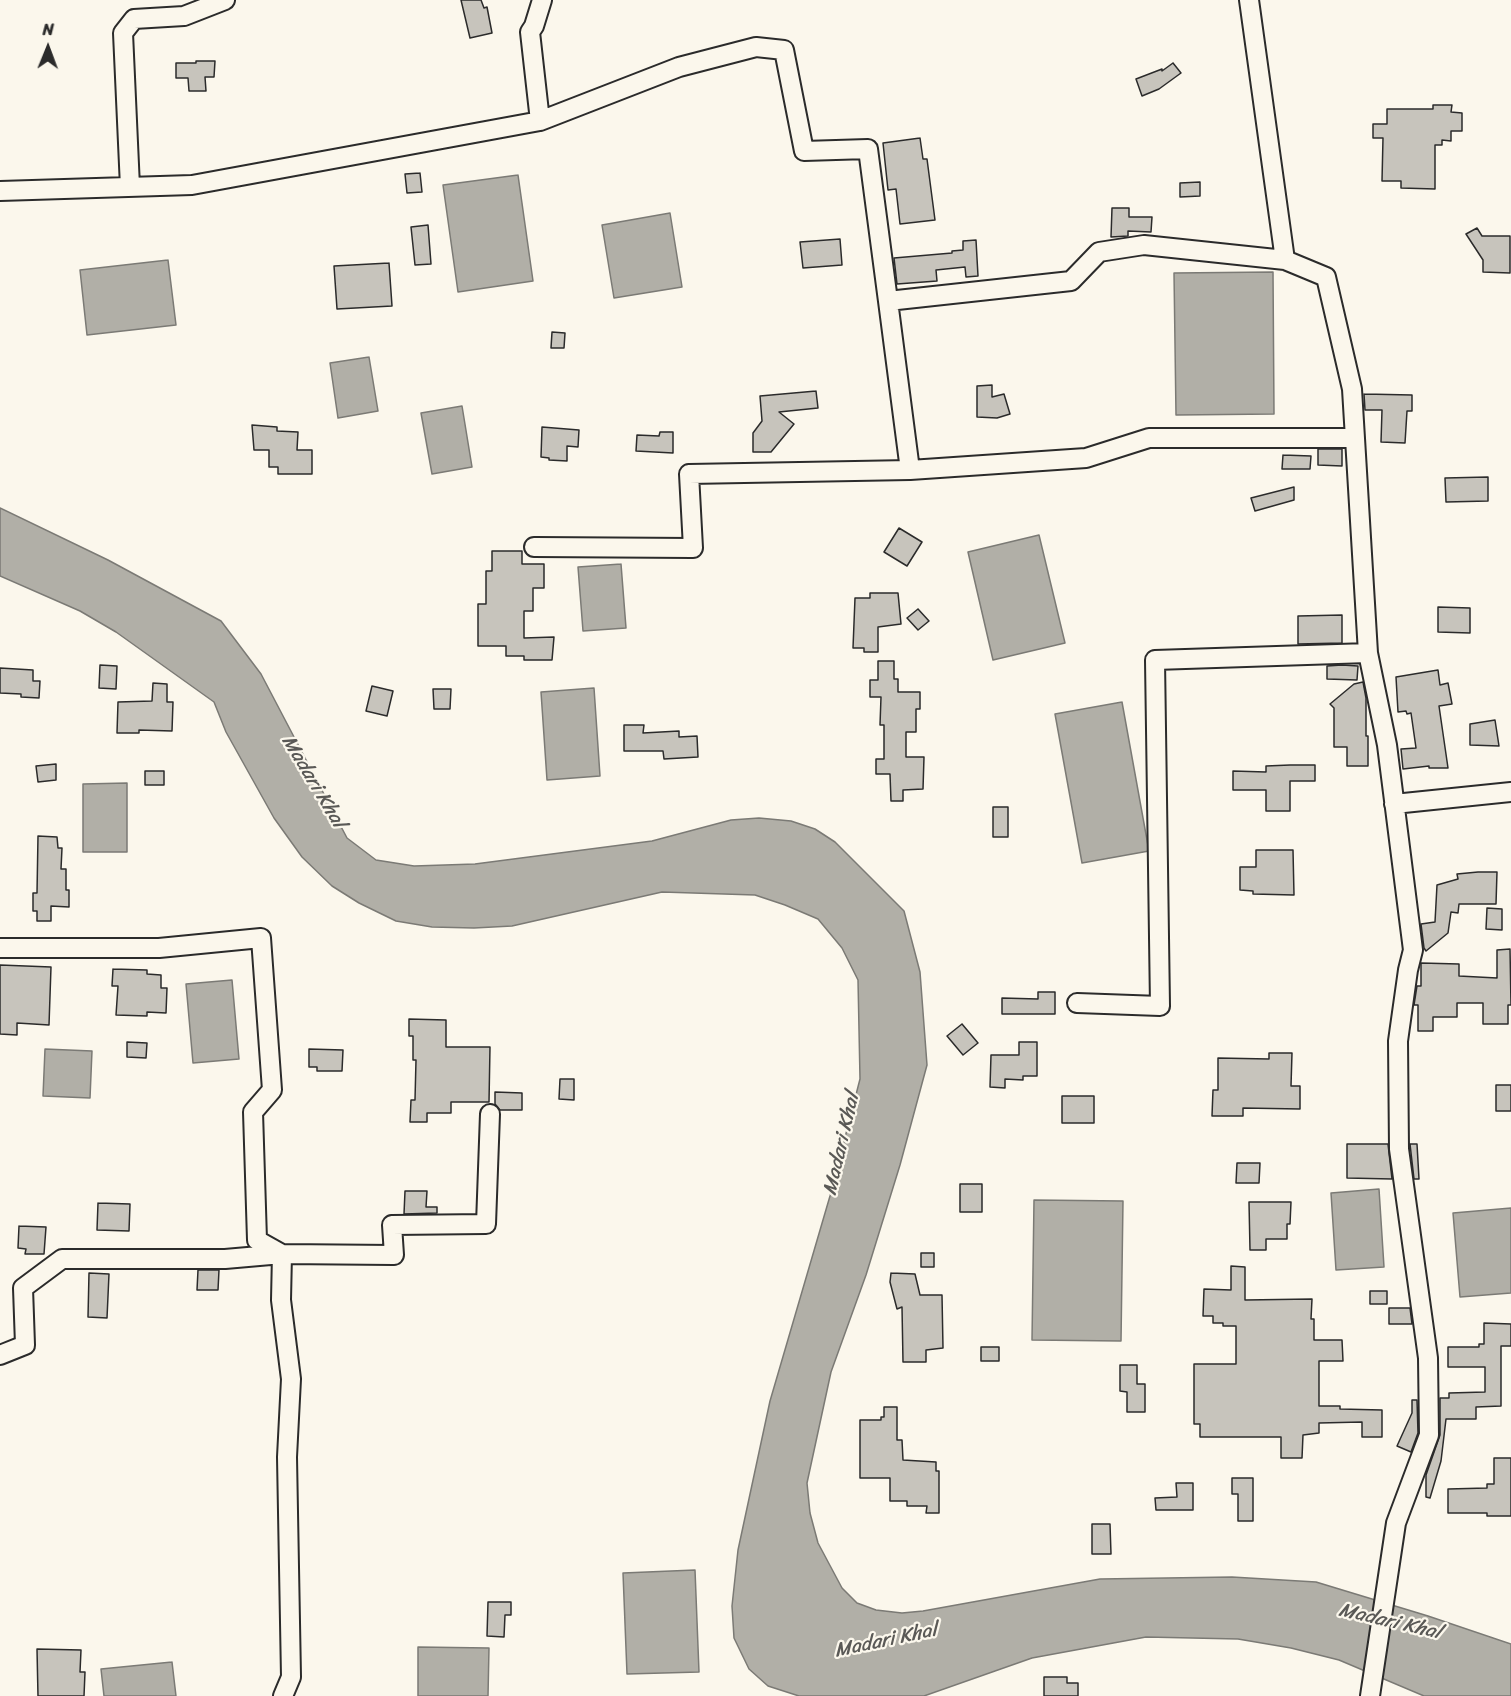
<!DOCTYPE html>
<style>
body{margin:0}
#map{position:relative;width:1511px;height:1696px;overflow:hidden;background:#fbf7ec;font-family:Sriracha,sans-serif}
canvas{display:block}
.north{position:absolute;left:18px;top:18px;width:60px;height:60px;-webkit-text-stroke:4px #fbf7ec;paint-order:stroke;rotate:1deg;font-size:16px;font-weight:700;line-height:24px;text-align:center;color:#2b2b2b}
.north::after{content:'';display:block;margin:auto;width:21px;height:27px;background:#2b2b2b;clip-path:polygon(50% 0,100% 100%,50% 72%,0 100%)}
</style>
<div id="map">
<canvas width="1511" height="1696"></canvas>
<div class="north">N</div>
</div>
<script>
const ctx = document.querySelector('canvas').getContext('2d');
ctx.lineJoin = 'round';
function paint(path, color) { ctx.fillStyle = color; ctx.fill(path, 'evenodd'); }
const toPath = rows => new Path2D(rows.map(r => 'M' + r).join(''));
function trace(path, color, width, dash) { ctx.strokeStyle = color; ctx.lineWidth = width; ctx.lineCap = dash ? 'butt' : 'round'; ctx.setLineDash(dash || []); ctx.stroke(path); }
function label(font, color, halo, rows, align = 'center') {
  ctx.font = font + ' Sriracha,sans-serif'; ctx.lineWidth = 4.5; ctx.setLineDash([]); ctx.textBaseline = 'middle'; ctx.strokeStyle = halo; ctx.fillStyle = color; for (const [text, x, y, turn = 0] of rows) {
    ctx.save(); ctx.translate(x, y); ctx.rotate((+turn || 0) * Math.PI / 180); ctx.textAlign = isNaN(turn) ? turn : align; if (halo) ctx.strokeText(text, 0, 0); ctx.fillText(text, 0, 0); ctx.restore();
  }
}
const water = toPath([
 [518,175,533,281,458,292,443,185,518,175],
 [670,213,682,287,614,298,602,225,670,213],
 [168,260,176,325,87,335,80,270,168,260],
 [1273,272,1274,414,1176,415,1174,273,1273,272],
 [369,357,378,411,338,418,330,363,369,357],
 [462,406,472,467,432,474,421,413,462,406],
 [0,508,108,560,221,621,261,674,347,838,376,860,414,866,475,864,652,841,731,820,759,818,791,821,815,829,835,842,904,911,920,972,927,1065,900,1165,866,1275,831,1372,807,1483,810,1513,818,1543,842,1588,857,1603,876,1610,902,1613,923,1611,1100,1579,1232,1577,1316,1582,1428,1616,1511,1644,1511,1696,1424,1696,1339,1660,1291,1648,1238,1639,1146,1637,1032,1658,924,1696,799,1696,768,1686,749,1669,734,1638,732,1606,738,1550,770,1401,830,1196,860,1079,858,980,842,948,818,919,785,905,755,895,662,892,512,926,474,928,432,927,396,921,359,903,332,886,302,857,274,818,226,732,214,702,116,632,80,611,0,576,0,508],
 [1039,535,1065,643,993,660,968,552,1039,535],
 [621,564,626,628,583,631,578,567,621,564],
 [594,688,600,776,547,780,541,692,594,688],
 [1122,702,1149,851,1082,863,1055,714,1122,702],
 [127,783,127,852,83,852,83,784,127,783],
 [232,980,239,1059,193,1063,186,984,232,980],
 [45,1049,92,1051,90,1098,43,1096,45,1049],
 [1379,1189,1384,1267,1336,1270,1331,1193,1379,1189],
 [1034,1200,1123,1201,1121,1341,1032,1340,1034,1200],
 [1511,1208,1511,1293,1460,1297,1453,1213,1511,1208],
 [695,1570,699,1672,627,1674,623,1573,695,1570],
 [418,1647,489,1648,488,1696,418,1696,418,1647],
 [172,1662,176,1696,104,1696,101,1669,172,1662]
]);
paint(water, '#b1afa7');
trace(water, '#7b7a75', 1.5);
const building = toPath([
 [461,0,481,0,484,8,487,7,492,33,470,38,461,0],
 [196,61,215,61,214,77,205,77,206,91,189,91,188,78,176,78,176,63,196,63,196,61],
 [1173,63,1181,73,1159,89,1142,96,1136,79,1162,69,1162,71,1173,63],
 [1433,105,1452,105,1451,112,1462,113,1462,131,1451,131,1451,141,1442,140,1442,145,1435,145,1435,189,1401,188,1401,181,1382,181,1383,138,1373,138,1373,124,1387,124,1387,109,1433,109,1433,105],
 [920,138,923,159,927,159,935,220,900,224,896,189,888,190,883,143,920,138],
 [420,173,422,192,407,193,405,174,420,173],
 [1200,182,1200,196,1180,197,1180,183,1200,182],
 [1112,208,1129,208,1129,217,1152,217,1151,232,1128,231,1128,236,1111,237,1112,208],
 [428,225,431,264,415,265,411,227,428,225],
 [1477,228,1482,236,1510,236,1510,273,1483,272,1483,260,1466,234,1477,228],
 [840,239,842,265,803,268,800,242,840,239],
 [976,240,978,276,966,277,965,267,936,270,937,281,897,284,894,258,952,253,952,251,963,250,963,241,976,240],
 [389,263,392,306,337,309,334,266,389,263],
 [552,332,565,333,564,348,551,348,552,332],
 [992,385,992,397,1004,394,1010,414,997,418,977,417,977,386,992,385],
 [816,391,818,408,779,412,794,424,771,452,753,452,753,433,762,421,760,396,816,391],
 [1364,394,1412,395,1412,411,1407,411,1405,443,1381,442,1382,410,1365,410,1364,394],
 [252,425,277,427,277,431,298,432,297,450,312,450,312,474,278,474,278,467,269,467,269,450,254,450,252,425],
 [542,427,579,430,578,447,567,446,567,461,549,460,549,458,541,457,542,427],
 [660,432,673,432,673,453,636,451,637,435,659,436,660,432],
 [1318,449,1342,449,1342,466,1318,465,1318,449],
 [1283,455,1311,456,1310,469,1282,469,1283,455],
 [1488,477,1488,501,1446,502,1445,478,1488,477],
 [1294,487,1294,500,1255,511,1251,498,1294,487],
 [899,528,922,542,907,566,884,552,899,528],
 [492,551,522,551,522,564,544,564,544,588,533,588,533,611,524,611,524,638,554,637,552,660,524,660,524,656,506,656,506,646,478,646,478,604,486,604,486,571,492,571,492,551],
 [870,593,898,593,901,624,878,627,878,652,864,652,864,648,853,648,855,598,870,598,870,593],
 [1438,607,1470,608,1470,633,1438,632,1438,607],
 [918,609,929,621,918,630,907,618,918,609],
 [1342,615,1342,643,1298,644,1298,616,1342,615],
 [878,661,894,661,894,679,898,679,898,692,920,692,920,709,916,709,916,732,906,732,906,757,924,757,923,789,903,790,903,801,891,801,890,774,876,774,876,759,884,759,884,725,880,725,881,697,870,697,870,680,878,680,878,661],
 [100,665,117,666,116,689,99,688,100,665],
 [1342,665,1358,666,1357,680,1327,679,1327,666,1342,665],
 [0,668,33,670,33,681,40,681,39,698,21,697,21,694,0,693,0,668],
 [1438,670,1440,685,1448,683,1452,704,1439,706,1448,768,1429,768,1429,766,1403,769,1401,749,1416,748,1411,713,1407,714,1406,711,1398,712,1396,677,1438,670],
 [1363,682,1366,698,1366,736,1368,736,1368,766,1347,766,1347,747,1334,747,1334,708,1330,704,1354,684,1363,682],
 [153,683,167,684,167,702,173,702,172,731,139,730,139,733,117,733,118,702,152,701,153,683],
 [372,686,393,691,387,716,366,711,372,686],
 [433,689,451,689,450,709,434,709,433,689],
 [1495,720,1499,746,1470,745,1470,724,1495,720],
 [624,725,644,725,643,733,679,731,679,737,697,736,698,757,664,759,663,751,624,751,624,725],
 [56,764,56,780,38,782,36,766,56,764],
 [1290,765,1315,765,1315,781,1290,781,1290,811,1266,811,1266,790,1233,790,1233,771,1266,772,1266,766,1290,765],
 [145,771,164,771,164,785,145,785,145,771],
 [993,807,1008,807,1008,837,993,837,993,807],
 [38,836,57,837,58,848,62,848,61,869,66,869,66,890,69,890,69,907,51,906,51,921,37,921,37,911,33,911,33,893,37,893,38,836],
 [1256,850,1293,850,1294,895,1253,894,1253,891,1240,890,1240,867,1256,867,1256,850],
 [1478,872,1497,872,1496,904,1459,904,1458,913,1451,912,1448,933,1426,951,1424,948,1421,924,1435,922,1437,885,1458,879,1457,874,1478,872],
 [1487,908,1502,909,1502,930,1486,929,1487,908],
 [1510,949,1511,1005,1508,1005,1508,1024,1483,1024,1483,1003,1457,1003,1457,1017,1433,1017,1433,1031,1418,1031,1418,1005,1414,1005,1417,986,1421,986,1421,963,1459,964,1459,976,1497,978,1497,950,1510,949],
 [0,965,51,967,49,1025,17,1023,17,1035,0,1034,0,965],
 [113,969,147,970,147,974,161,975,161,988,167,988,166,1013,147,1012,147,1016,116,1015,118,986,112,986,113,969],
 [1038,992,1055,992,1055,1014,1002,1014,1002,998,1038,999,1038,992],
 [409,1019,446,1020,446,1047,490,1047,489,1102,451,1102,451,1113,427,1113,427,1122,410,1122,411,1100,415,1100,416,1060,413,1060,413,1036,409,1036,409,1019],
 [962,1024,978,1043,963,1055,947,1036,962,1024],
 [127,1042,147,1043,146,1058,127,1057,127,1042],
 [1019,1042,1037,1042,1037,1076,1023,1076,1023,1080,1005,1079,1005,1088,990,1087,991,1055,1019,1055,1019,1042],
 [309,1049,343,1050,342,1071,317,1071,317,1067,309,1067,309,1049],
 [1269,1053,1292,1053,1291,1086,1300,1086,1300,1109,1243,1108,1243,1116,1212,1116,1213,1090,1218,1090,1218,1058,1269,1059,1269,1053],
 [560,1079,574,1079,574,1100,559,1099,560,1079],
 [1496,1085,1511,1085,1511,1111,1496,1111,1496,1085],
 [495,1092,522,1093,522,1110,500,1110,495,1104,495,1092],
 [1062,1096,1094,1096,1094,1123,1062,1123,1062,1096],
 [1347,1144,1388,1144,1392,1179,1347,1178,1347,1144],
 [1410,1144,1417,1144,1419,1179,1414,1179,1410,1144],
 [1237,1163,1260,1163,1259,1183,1236,1183,1237,1163],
 [960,1184,982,1184,982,1212,960,1212,960,1184],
 [405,1191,427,1191,426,1207,437,1207,437,1213,404,1214,405,1191],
 [1249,1202,1291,1202,1290,1224,1287,1224,1287,1239,1266,1239,1266,1250,1250,1250,1249,1202],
 [98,1203,130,1204,129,1231,97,1230,98,1203],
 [19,1226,46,1227,44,1254,25,1254,26,1249,18,1248,19,1226],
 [921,1253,934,1253,934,1267,921,1267,921,1253],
 [1231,1266,1245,1267,1245,1300,1312,1299,1311,1319,1314,1319,1314,1340,1342,1340,1343,1361,1319,1361,1319,1406,1340,1406,1340,1409,1382,1410,1382,1437,1362,1437,1362,1422,1319,1423,1319,1433,1303,1435,1302,1458,1281,1458,1281,1437,1200,1437,1200,1424,1194,1424,1194,1364,1236,1364,1236,1326,1223,1326,1223,1323,1213,1323,1213,1316,1203,1316,1204,1289,1231,1290,1231,1266],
 [198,1270,219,1270,218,1290,197,1290,198,1270],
 [89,1273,109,1274,107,1318,88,1317,89,1273],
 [891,1273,915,1274,920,1295,942,1295,943,1348,926,1350,926,1362,903,1362,902,1307,897,1309,890,1282,891,1273],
 [1370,1291,1387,1291,1387,1304,1370,1304,1370,1291],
 [1389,1308,1410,1308,1412,1324,1389,1324,1389,1308],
 [1484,1323,1511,1324,1511,1346,1501,1346,1501,1406,1476,1407,1476,1419,1446,1419,1441,1461,1430,1498,1426,1497,1426,1475,1440,1435,1440,1398,1449,1398,1449,1393,1485,1392,1485,1367,1448,1367,1448,1347,1479,1347,1479,1344,1484,1344,1484,1323],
 [981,1347,999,1347,999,1361,981,1361,981,1347],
 [1120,1365,1137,1365,1137,1384,1145,1384,1145,1412,1127,1412,1127,1392,1120,1391,1120,1365],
 [1412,1400,1417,1400,1418,1433,1411,1452,1397,1446,1412,1413,1412,1400],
 [884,1407,897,1407,897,1440,902,1440,903,1460,936,1462,936,1471,939,1471,939,1513,926,1513,927,1506,907,1506,907,1501,890,1501,890,1478,860,1478,860,1420,881,1420,881,1417,884,1417,884,1407],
 [1494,1458,1511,1458,1511,1516,1487,1516,1487,1513,1448,1513,1448,1489,1487,1488,1487,1484,1494,1484,1494,1458],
 [1232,1478,1253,1478,1253,1521,1238,1521,1238,1494,1232,1494,1232,1478],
 [1176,1483,1193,1483,1193,1510,1156,1510,1155,1498,1177,1497,1176,1483],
 [1092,1524,1110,1524,1111,1554,1092,1554,1092,1524],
 [488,1602,511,1602,511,1615,505,1615,504,1637,487,1636,488,1602],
 [37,1649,81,1650,80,1672,85,1672,84,1696,38,1696,37,1649],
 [1044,1677,1067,1677,1067,1683,1078,1683,1078,1696,1044,1696,1044,1677]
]);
paint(building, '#c7c4bc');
trace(building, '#2b2b2b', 1.5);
const minor = toPath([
 [1249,0,1285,260,1326,277,1352,389,1368,653,1387,745,1413,950,1408,970,1398,1041,1399,1149,1428,1358,1429,1435,1396,1523,1370,1696],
 [540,121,530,32,534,26,542,0],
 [130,187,123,33,134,19,184,16,225,0],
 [0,191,192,185,540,121,679,67,756,47,784,50,804,151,868,149,888,301,1071,281,1099,252,1144,245,1285,260],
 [910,470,1086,458,1149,438,1355,438],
 [534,547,693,548,689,474,910,470,888,301],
 [1394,804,1511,792],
 [0,948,159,948,261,938,272,1090,253,1112,257,1240,282,1254,394,1255,392,1225,486,1224,490,1114],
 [1077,1003,1160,1006,1155,660,1368,653],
 [0,1355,25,1345,23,1288,62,1259,225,1259,282,1254,281,1300,291,1379,287,1457,291,1677,283,1696]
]);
trace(minor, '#2b2b2b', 22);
trace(minor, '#fbf7ec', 18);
label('italic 20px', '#5a5956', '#fbf7ec', [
 ["Madari Khal",313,782,59],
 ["Madari Khal",842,1144,-77],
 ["Madari Khal",1390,1622,13],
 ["Madari Khal",886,1641,-12]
]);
</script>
